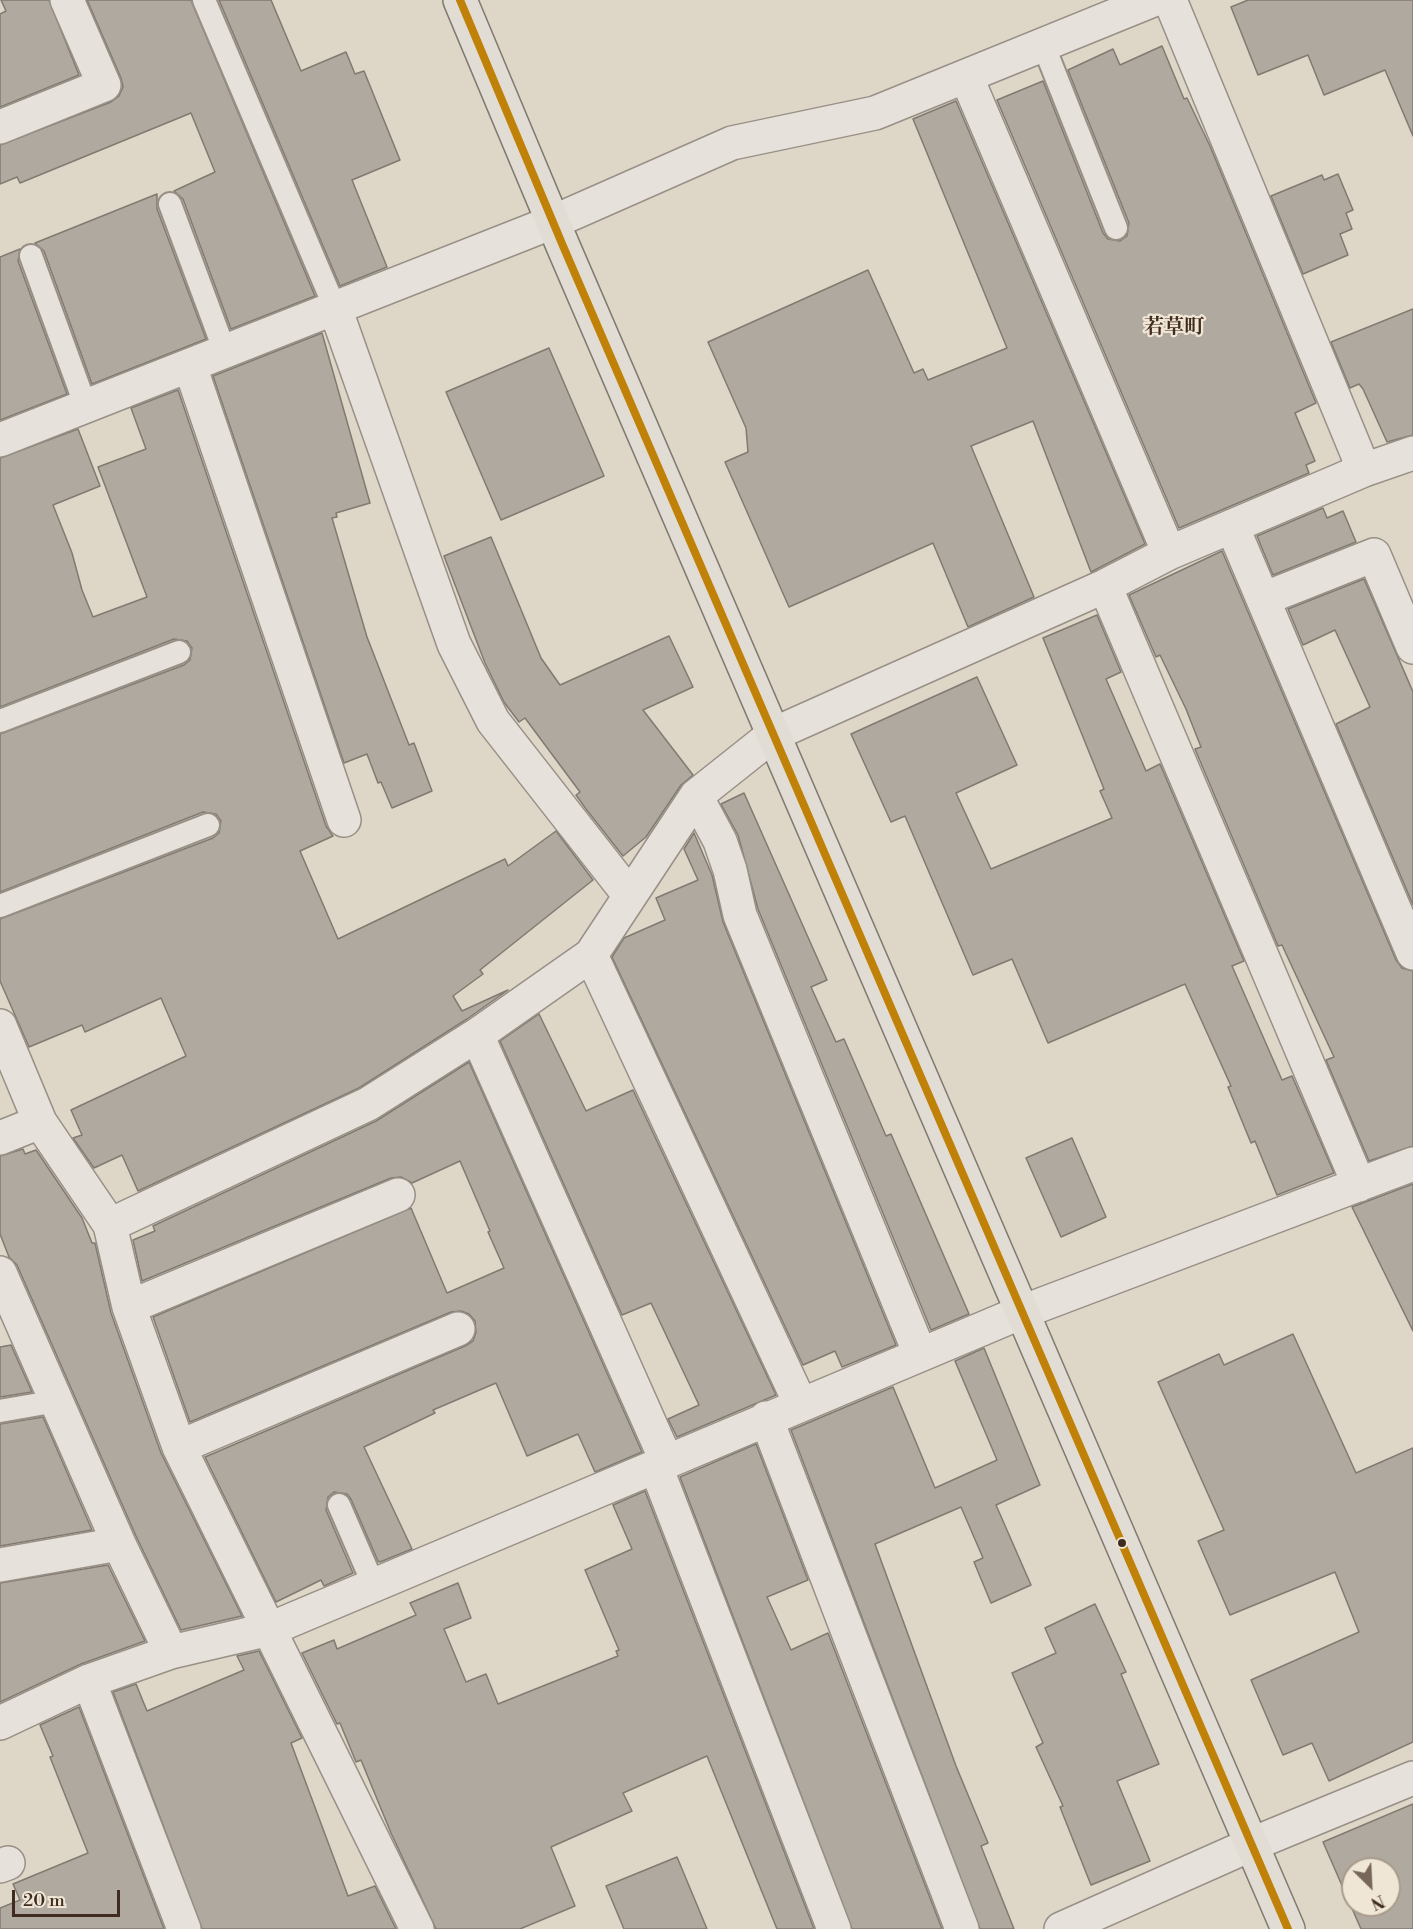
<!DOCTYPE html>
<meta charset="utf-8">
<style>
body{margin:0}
#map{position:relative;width:1413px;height:1929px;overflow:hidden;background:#ded6c7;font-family:"Libre Bodoni",serif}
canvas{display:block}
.north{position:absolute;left:1341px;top:1857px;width:60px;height:60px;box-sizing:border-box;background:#efe6d5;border:2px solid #a99b8c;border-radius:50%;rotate:156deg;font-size:16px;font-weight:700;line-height:24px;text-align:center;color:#3f2b1f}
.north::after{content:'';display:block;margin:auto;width:21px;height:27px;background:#77675a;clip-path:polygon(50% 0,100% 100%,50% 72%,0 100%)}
.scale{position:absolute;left:12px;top:1890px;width:108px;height:27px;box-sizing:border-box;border:3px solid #3f2b1f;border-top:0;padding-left:8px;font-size:18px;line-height:21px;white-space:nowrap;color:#3f2b1f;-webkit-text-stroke:4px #efe6d5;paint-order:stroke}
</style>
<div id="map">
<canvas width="1413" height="1929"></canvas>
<div class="north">N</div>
<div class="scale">20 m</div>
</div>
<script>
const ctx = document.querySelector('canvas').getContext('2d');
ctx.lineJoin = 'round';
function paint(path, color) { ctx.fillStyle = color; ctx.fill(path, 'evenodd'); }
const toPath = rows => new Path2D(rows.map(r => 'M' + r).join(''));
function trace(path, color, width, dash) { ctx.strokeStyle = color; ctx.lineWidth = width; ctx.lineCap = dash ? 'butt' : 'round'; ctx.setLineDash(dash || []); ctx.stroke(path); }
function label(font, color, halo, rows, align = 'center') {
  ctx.font = font + ' "Libre Bodoni","Noto Serif JP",serif'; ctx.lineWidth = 4.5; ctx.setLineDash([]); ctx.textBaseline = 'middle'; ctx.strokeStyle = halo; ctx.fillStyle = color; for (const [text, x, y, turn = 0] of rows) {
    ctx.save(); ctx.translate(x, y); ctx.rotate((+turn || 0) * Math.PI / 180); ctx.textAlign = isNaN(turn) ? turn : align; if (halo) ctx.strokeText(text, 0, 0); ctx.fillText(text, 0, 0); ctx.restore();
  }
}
const building = toPath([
 [1,0,49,0,79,75,0,107,0,14,6,11,1,0],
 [87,0,191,0,315,296,231,329,183,199,174,191,215,172,191,113,20,183,17,177,0,184,0,145,111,102,119,96,123,87,121,78,87,0],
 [219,0,271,0,301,71,346,52,355,74,364,71,400,160,352,180,387,267,340,286,219,0],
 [1248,0,1413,0,1413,136,1385,70,1324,95,1308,55,1258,75,1231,7,1248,0],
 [1162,46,1184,99,1187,98,1210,146,1316,403,1295,413,1315,461,1306,465,1309,473,1179,528,997,100,1043,81,1103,233,1108,239,1120,241,1127,236,1129,223,1068,70,1113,49,1120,65,1162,46],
 [956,101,1145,544,1091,572,1033,421,971,446,1034,597,968,627,933,543,789,607,725,462,748,452,746,428,708,342,868,270,914,373,923,369,928,380,1007,348,913,119,956,101],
 [1338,174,1353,210,1346,213,1352,229,1340,234,1348,255,1303,274,1271,196,1322,175,1324,180,1338,174],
 [157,194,157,209,206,339,92,384,44,251,35,243,157,194],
 [20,249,18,261,67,394,0,420,0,257,20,249],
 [1413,309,1413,435,1387,442,1363,389,1359,384,1350,388,1331,342,1413,309],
 [322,333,370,503,336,513,337,517,332,518,367,637,409,745,414,743,432,791,392,808,381,782,378,783,367,754,344,763,213,376,322,333],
 [549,348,604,476,501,520,446,392,549,348],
 [178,390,326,826,333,836,300,851,338,939,505,859,508,866,556,831,593,880,480,970,483,974,453,996,462,1011,508,990,467,1019,359,1088,138,1191,122,1155,94,1168,73,1138,82,1135,71,1110,186,1056,161,998,85,1032,82,1025,29,1047,0,981,0,919,213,838,219,833,221,821,216,814,203,812,0,892,0,734,184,665,190,660,192,648,187,641,174,639,0,707,0,458,78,429,100,486,53,505,72,553,82,590,93,617,147,597,98,467,146,449,131,408,178,390],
 [1323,508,1327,518,1343,511,1356,542,1273,575,1257,536,1323,508],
 [491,537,541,658,560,685,669,636,693,687,643,710,693,775,681,785,646,837,623,856,586,809,576,795,580,792,525,718,519,722,504,702,485,663,444,556,491,537],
 [1222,551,1396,960,1402,968,1413,971,1413,1146,1369,1161,1326,1060,1334,1057,1282,945,1278,946,1195,749,1201,747,1186,709,1160,655,1156,657,1129,595,1222,551],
 [1364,579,1413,692,1413,905,1336,724,1370,707,1335,630,1303,645,1288,609,1364,579],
 [1097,615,1121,672,1106,679,1146,771,1160,764,1244,961,1232,966,1282,1080,1292,1076,1334,1173,1277,1195,1255,1141,1251,1143,1228,1087,1231,1086,1185,984,1048,1043,1012,959,973,975,905,816,891,822,851,734,977,677,1017,765,956,793,991,869,1112,818,1100,791,1104,789,1043,638,1097,615],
 [744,793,827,980,811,987,836,1042,844,1039,886,1136,891,1134,969,1314,931,1330,758,909,738,835,721,804,744,793],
 [694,833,712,875,723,922,896,1345,842,1367,835,1351,803,1365,612,957,624,938,665,920,656,898,698,880,684,849,694,833],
 [539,1014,586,1111,633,1090,776,1395,677,1437,668,1419,699,1405,651,1303,622,1315,500,1041,539,1014],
 [469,1062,642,1452,595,1472,578,1434,527,1456,496,1383,433,1410,435,1413,364,1447,412,1549,380,1562,378,1561,351,1499,347,1494,334,1492,328,1497,326,1510,353,1573,324,1586,321,1580,276,1602,205,1457,465,1346,473,1341,476,1332,475,1321,469,1314,461,1311,451,1312,190,1422,153,1317,411,1208,447,1293,504,1268,488,1232,490,1231,460,1161,412,1183,401,1177,391,1178,142,1281,133,1240,155,1231,153,1226,376,1121,469,1062],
 [1072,1138,1106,1217,1061,1237,1026,1158,1072,1138],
 [23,1149,25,1154,36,1150,82,1218,92,1243,95,1243,111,1313,161,1453,242,1616,181,1630,136,1536,17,1265,9,1257,0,1234,0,1156,23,1149],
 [1413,1184,1413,1331,1352,1207,1413,1184],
 [1293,1334,1356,1473,1413,1448,1413,1742,1329,1781,1312,1743,1283,1755,1251,1680,1359,1632,1335,1572,1230,1615,1198,1541,1224,1530,1158,1382,1219,1354,1224,1365,1293,1334],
 [11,1345,32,1392,0,1397,0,1347,11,1345],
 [984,1348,1040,1485,996,1505,1031,1585,991,1603,974,1562,983,1558,961,1507,875,1544,956,1766,988,1843,981,1846,1014,1929,980,1929,791,1430,893,1387,935,1488,997,1460,955,1361,984,1348],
 [43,1417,92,1530,0,1546,0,1424,43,1417],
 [756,1444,808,1580,767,1597,791,1650,828,1633,942,1929,852,1929,680,1477,756,1444],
 [645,1491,814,1929,777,1929,707,1756,623,1793,632,1811,551,1847,575,1906,520,1929,436,1929,391,1833,361,1760,356,1762,340,1723,337,1724,302,1653,334,1640,337,1649,416,1615,410,1603,458,1583,471,1618,444,1629,466,1682,486,1674,498,1704,618,1656,616,1651,619,1650,585,1570,632,1549,613,1505,645,1491],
 [108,1565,145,1641,81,1664,0,1702,0,1583,108,1565],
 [1095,1604,1126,1672,1121,1674,1159,1764,1117,1781,1150,1861,1091,1885,1060,1807,1063,1806,1036,1747,1043,1743,1012,1673,1056,1653,1045,1628,1095,1604],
 [259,1651,302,1738,291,1743,348,1896,375,1886,396,1929,202,1929,113,1692,136,1684,147,1711,244,1670,237,1656,259,1651],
 [79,1707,164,1929,0,1929,0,1908,20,1900,13,1884,88,1853,50,1757,53,1756,40,1725,79,1707],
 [1413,1804,1413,1929,1361,1929,1323,1842,1413,1804],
 [1353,1869,1389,1869,1389,1905,1353,1905,1353,1869],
 [677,1857,707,1929,624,1929,606,1886,677,1857]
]);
paint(building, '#b0a99f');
trace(building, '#817a70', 1.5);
const lane = toPath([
 [204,0,335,308],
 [1043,44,1116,228],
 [170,204,225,352],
 [31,256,86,407],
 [0,721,179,652],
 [0,906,208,825],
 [0,1411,57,1401],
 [339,1505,374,1586]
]);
const street = toPath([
 [1170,0,1364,470],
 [966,76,1169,553],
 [0,127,104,85,67,0],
 [335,308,454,644,493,721,630,896],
 [190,366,344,820],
 [0,440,553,222,732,143,875,113,1153,0],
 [1232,526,1413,953],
 [1105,586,1359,1185],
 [1263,599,1374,555,1413,647],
 [696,796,720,841,730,870,740,915,920,1354],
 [591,955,800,1403],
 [0,1026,40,1122,110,1225,129,1307,179,1447,417,1929],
 [477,1035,667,1462],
 [0,1138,40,1122],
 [110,1225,368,1104,477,1035,591,955,696,796,774,734,1105,586,1169,553,1364,470,1413,453],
 [0,1273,119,1544,171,1652],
 [129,1307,398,1195],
 [766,1418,962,1929],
 [179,1447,458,1329],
 [656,1467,834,1929],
 [0,1565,119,1544],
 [89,1681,184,1929],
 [0,1723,89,1681,171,1652,270,1629,1022,1312,1413,1164],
 [0,1866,8,1863],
 [1061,1929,1250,1845,1413,1778]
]);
const highway = toPath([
 [460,0,563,246,1288,1929]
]);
trace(lane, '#989087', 26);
trace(street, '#989087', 36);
trace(highway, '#817a70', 36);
trace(lane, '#e6e1da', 22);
trace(street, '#e6e1da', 33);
trace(highway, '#e1ddd4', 33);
trace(toPath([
 [460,0,563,246,1288,1929]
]), '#c08109', 8);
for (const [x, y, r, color] of [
 [1122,1543,5,"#3f2b1f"]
]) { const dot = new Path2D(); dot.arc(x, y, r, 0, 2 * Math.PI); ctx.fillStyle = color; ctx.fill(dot); trace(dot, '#efe6d5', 2); }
label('bold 20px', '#3f2b1f', '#efe6d5', [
 ["若草町",1174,328]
]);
</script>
